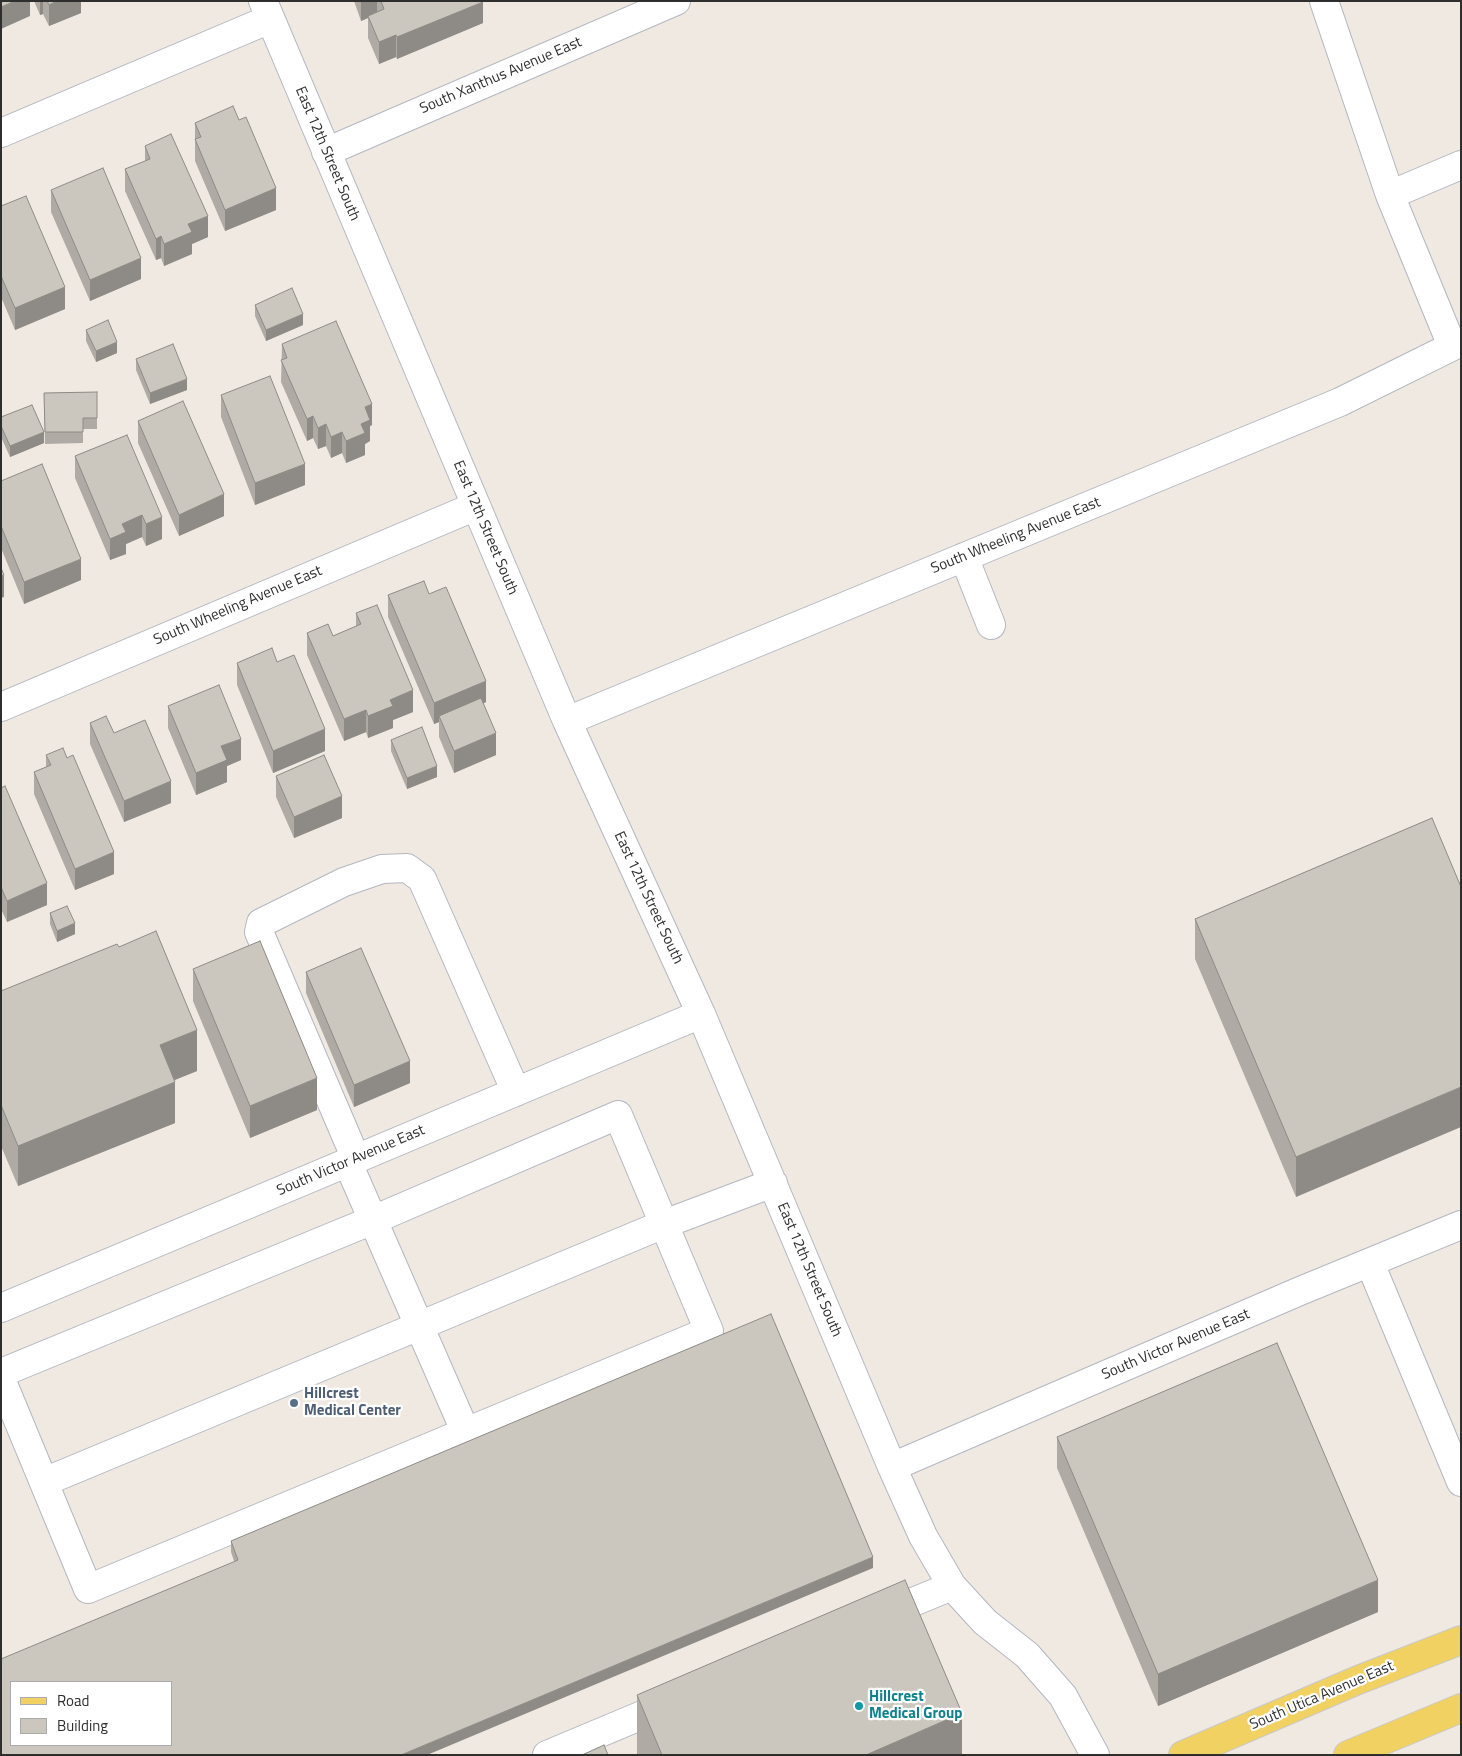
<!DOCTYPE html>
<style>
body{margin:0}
#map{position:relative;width:1462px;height:1756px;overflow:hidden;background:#efe9e1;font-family:"Titillium Web",sans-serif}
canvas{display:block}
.frame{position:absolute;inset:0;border:2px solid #2e2e2e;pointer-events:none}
.legend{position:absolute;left:10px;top:1681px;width:162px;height:65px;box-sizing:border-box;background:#fff;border:1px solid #ababab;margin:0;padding:6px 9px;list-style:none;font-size:15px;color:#2e2e2e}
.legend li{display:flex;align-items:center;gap:10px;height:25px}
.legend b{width:25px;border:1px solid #ababab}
</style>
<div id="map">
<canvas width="1462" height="1756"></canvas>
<div class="frame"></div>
<ul class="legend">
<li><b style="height:6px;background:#f2d163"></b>Road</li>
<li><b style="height:14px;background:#cbc7bf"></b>Building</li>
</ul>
</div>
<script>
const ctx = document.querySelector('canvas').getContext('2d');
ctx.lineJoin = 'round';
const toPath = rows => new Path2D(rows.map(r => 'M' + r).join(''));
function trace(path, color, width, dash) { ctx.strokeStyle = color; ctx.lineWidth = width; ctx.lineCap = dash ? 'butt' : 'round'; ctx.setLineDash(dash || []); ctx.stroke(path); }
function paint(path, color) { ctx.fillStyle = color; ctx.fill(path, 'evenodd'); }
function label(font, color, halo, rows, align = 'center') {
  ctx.font = font + ' "Titillium Web",sans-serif'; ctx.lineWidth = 4.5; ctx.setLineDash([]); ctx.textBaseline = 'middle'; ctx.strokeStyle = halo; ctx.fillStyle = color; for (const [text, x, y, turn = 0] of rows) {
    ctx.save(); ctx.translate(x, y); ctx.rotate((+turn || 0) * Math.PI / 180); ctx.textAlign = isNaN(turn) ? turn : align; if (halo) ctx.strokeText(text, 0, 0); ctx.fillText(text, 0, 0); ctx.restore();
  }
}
const minor = toPath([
 [263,1,567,721,701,1014,892,1467,923,1536,952,1586,985,1622,1027,1655,1063,1696,1095,1755],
 [1324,1,1390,195],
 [1,133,270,19],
 [326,152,676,1],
 [1452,346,1390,195,1461,165],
 [964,557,991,625],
 [1,707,476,506],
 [567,721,1340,402,1461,342],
 [356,1159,259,932,261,923,344,882,382,869,407,868,422,879,516,1092],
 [348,1163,473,1449],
 [1370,1263,1461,1482],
 [1,1308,701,1014],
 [1,1373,373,1220,618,1115,709,1331,88,1589,1,1379],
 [892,1467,1300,1291,1461,1225],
 [44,1482,664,1224,773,1183],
 [879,1616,952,1586],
 [547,1755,671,1703]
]);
const major = toPath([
 [1183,1755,1358,1680,1461,1640],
 [1348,1755,1461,1708]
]);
trace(minor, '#b4b7c1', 30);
trace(major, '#c9c9c9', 30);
trace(minor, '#fff', 28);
trace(major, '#f2d163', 28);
paint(toPath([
 [34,1,81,1,81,13,49,26,43,14,40,15],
 [354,1,483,1,483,23,397,59,396,57,379,64,368,38,368,18,361,21],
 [239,120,276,210,225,231,195,161,195,123],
 [145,146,208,237,192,244,192,254,164,266,161,258,156,260,125,191,125,169,145,161],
 [51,190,141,279,90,301,51,212],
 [1,206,65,309,15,330,1,297],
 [255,305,303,325,266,341,255,316],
 [86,330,117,353,96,362,86,341],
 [282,344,372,425,370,426,370,441,365,444,365,455,346,463,342,453,331,458,326,446,318,449,313,438,307,441,281,382],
 [136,359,187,390,150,404,136,370],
 [97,392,97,429,83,429,83,443,45,444,44,393],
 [221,395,305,485,255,505,221,417],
 [138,421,224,516,179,536,138,443],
 [1,426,44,443,10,457,1,437],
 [127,435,162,539,146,546,142,537,126,544,126,554,110,560,75,478,75,456],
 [1,481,81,580,24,604,1,548],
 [429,594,486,702,483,704,496,755,454,773,439,737,439,722,434,724,388,617,388,595],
 [356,613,413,712,393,720,393,728,368,738,366,732,344,741,307,655,307,633,333,636,356,626],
 [277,662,325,751,273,773,237,685,237,663],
 [168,706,241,760,227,766,227,782,196,795,168,728],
 [90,723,114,733,171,803,124,822,90,744],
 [391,740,437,777,407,789,391,751],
 [46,755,114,874,75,890,34,794,34,772,46,767],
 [276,776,342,818,294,838,276,797],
 [1,788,47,905,7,922,1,909],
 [1432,818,1296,1197,1195,959,1195,919],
 [50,913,75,934,57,942,50,924],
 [119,947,197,1071,174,1080,175,1123,18,1186,1,1146,1,991],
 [193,969,317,1110,250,1138,193,1001],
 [306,972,410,1083,354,1107,306,993],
 [1057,1437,1378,1612,1158,1706,1057,1468],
 [231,1541,873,1568,234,1561,231,1552],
 [637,1695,962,1755,637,1755]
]), '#afaba4');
paint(toPath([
 [15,1,30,1,30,16,1,29,1,7],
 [40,1,43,1,43,14,40,15],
 [57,1,81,1,81,13,49,26,49,5],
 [361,1,377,1,377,14,368,16,368,18,361,21],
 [483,2,483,23,397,59,397,37],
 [396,35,396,57,379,64,379,42],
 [276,188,276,210,225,231,225,210],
 [208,216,208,237,192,244,192,254,164,266,164,244,188,224],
 [161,236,161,258,156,260,156,239],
 [141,258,141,279,90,301,90,280],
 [65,287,65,309,15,330,15,308],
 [303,314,303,325,266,341,266,330],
 [117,342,117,353,96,362,96,351],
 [187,379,187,390,150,404,150,393],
 [372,404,372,425,370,426,370,441,365,444,365,455,346,463,346,441,365,407],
 [313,416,313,438,307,441,307,419],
 [326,424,326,446,318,449,318,428],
 [44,432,44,443,10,457,10,446],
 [342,432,342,453,331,458,331,437],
 [305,464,305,485,255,505,255,483],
 [224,494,224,516,179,536,179,515],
 [142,515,142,537,126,544,126,554,110,560,110,539,122,524],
 [162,517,162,539,146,546,146,524],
 [81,559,81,580,24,604,24,582],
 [4,575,4,597,1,598,1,576],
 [486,681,486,702,441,721,439,716,439,722,434,724,434,703],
 [413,690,413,712,393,720,393,728,368,738,368,716,390,700],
 [366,710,366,732,344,741,344,719],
 [325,729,325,751,273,773,273,751],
 [496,733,496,755,454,773,454,751],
 [241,739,241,760,227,766,227,782,196,795,196,773,221,746],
 [437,766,437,777,407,789,407,778],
 [171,781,171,803,124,822,124,801],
 [342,796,342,818,294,838,294,817],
 [114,852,114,874,75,890,75,869],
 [47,883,47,905,7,922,7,901],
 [75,923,75,934,57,942,57,931],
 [197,1030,197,1071,160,1086,160,1045],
 [410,1061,410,1083,354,1107,354,1085],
 [317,1078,317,1110,250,1138,250,1106],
 [175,1082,175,1123,18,1186,18,1146],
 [1461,1087,1461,1127,1296,1197,1296,1157],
 [873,1557,873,1568,427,1755,401,1755],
 [1378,1580,1378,1612,1158,1706,1158,1674],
 [962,1713,962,1755,866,1755]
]), '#8e8b86');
const building = toPath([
 [1,1,15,1,1,7,1,1],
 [47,1,57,1,49,5,47,1],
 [381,1,483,1,483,2,397,37,396,35,379,42,368,16,384,9,381,1],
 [233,106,239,120,246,117,276,188,225,210,195,139,201,137,195,123,233,106],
 [171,134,208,216,188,224,192,232,164,244,161,236,156,239,125,169,150,159,145,146,171,134],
 [103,168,141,258,90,280,51,190,103,168],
 [26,196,65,287,15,308,1,276,1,206,26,196],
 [292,288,303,314,266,330,255,305,292,288],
 [108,320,117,342,96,351,86,330,108,320],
 [336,321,372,404,365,407,370,420,361,424,365,433,346,441,342,432,331,437,326,424,318,428,313,416,307,419,281,360,287,358,282,344,336,321],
 [173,344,187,379,150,393,136,359,173,344],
 [270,376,305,464,255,483,221,395,270,376],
 [97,392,97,418,83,418,83,432,45,432,44,393,97,392],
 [183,401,224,494,179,515,138,421,183,401],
 [32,405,44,432,10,446,1,426,1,417,32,405],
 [127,435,162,517,146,524,142,515,122,524,126,532,110,539,75,456,127,435],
 [42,464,81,559,24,582,1,526,1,481,42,464],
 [1,568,4,575,1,576,1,568],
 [424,581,429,594,446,587,486,681,434,703,388,595,424,581],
 [377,605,413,690,390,700,393,706,368,716,366,710,344,719,307,633,328,624,333,636,361,624,356,613,377,605],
 [272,648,277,662,294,655,325,729,273,751,237,663,272,648],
 [219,685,241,739,221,746,227,760,196,773,168,706,219,685],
 [481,698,496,733,454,751,439,716,481,698],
 [106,716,114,733,145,720,171,781,124,801,90,723,106,716],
 [422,727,437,766,407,778,391,740,422,727],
 [63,748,67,758,73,755,114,852,75,869,34,772,51,765,46,755,63,748],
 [324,755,342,796,294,817,276,776,324,755],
 [5,786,47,883,7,901,1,887,1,788,5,786],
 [1432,818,1461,887,1461,1087,1296,1157,1195,919,1432,818],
 [67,906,75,923,57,931,50,913,67,906],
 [156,931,197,1030,160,1045,175,1082,18,1146,1,1105,1,991,117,944,119,947,156,931],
 [260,941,317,1078,250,1106,193,969,260,941],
 [361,948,410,1061,354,1085,306,972,361,948],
 [771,1314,873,1557,401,1755,1,1755,1,1659,238,1560,231,1541,771,1314],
 [11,1682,171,1682,171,1745,11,1745,11,1682],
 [1277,1343,1378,1580,1158,1674,1057,1437,1277,1343],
 [905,1580,962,1713,866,1755,662,1755,637,1695,905,1580],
 [604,1745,608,1755,582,1755,604,1745]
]);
paint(building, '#cbc7bf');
trace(building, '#8e8b86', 1);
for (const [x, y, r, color] of [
 [294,1403,5,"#5c6f8a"],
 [859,1706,5,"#0f9aa8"]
]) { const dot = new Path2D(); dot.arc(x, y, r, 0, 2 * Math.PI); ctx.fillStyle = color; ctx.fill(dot); trace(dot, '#fff', 2); }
label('15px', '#2e2e2e', '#fff', [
 ["South Xanthus Avenue East",501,76,-23],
 ["East 12th Street South",327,154,67],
 ["East 12th Street South",485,528,67],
 ["South Wheeling Avenue East",1016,536,-22],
 ["South Wheeling Avenue East",238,606,-23],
 ["East 12th Street South",648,898,65],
 ["South Victor Avenue East",351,1161,-23],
 ["East 12th Street South",809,1270,67],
 ["South Victor Avenue East",1176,1345,-23],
 ["South Utica Avenue East",1322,1696,-23]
]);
label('bold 15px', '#4e5e75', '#fff', [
 ["Hillcrest",304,1394],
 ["Medical Center",304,1411]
], 'left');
label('bold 15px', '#0d838f', '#fff', [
 ["Hillcrest",869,1697],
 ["Medical Group",869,1714]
], 'left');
</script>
